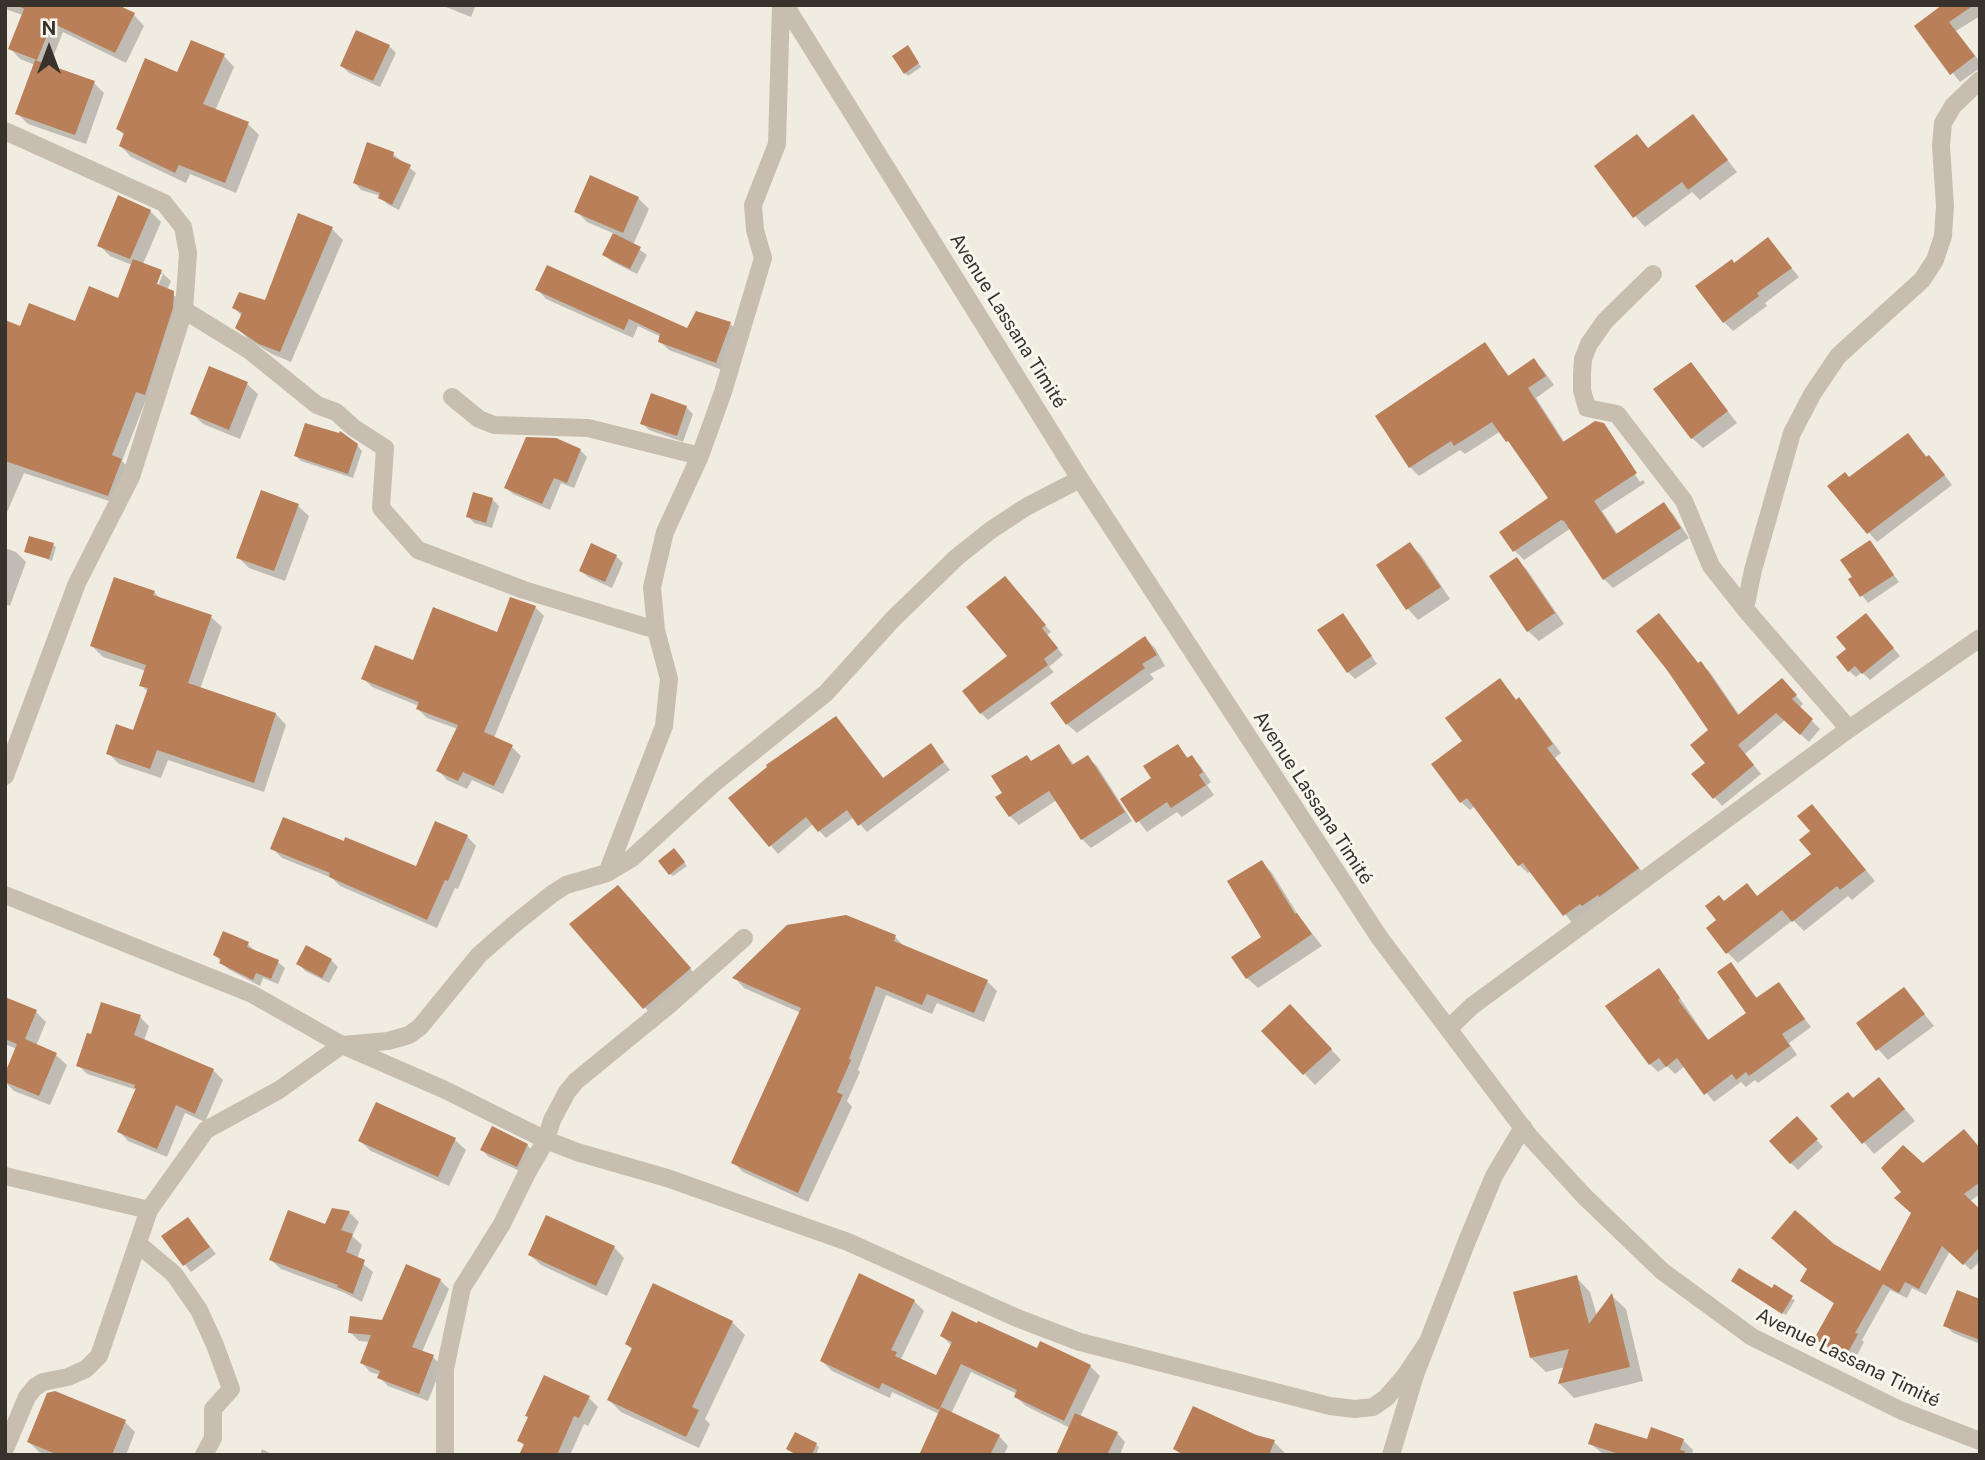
<!DOCTYPE html>
<meta charset="utf-8">
<style>
body{margin:0}
#map{position:relative;width:1985px;height:1460px;overflow:hidden;background:#f1ece2;font-family:"Public Sans",sans-serif}
canvas{display:block}
.frame{position:absolute;inset:0;border:7px solid #38322c;pointer-events:none}
.north{position:absolute;left:14px;top:14px;width:70px;height:70px;-webkit-text-stroke:5px #f9f6ee;paint-order:stroke;rotate:0deg;font-size:19px;font-weight:700;line-height:28px;text-align:center;color:#38322c}
.north::after{content:'';display:block;margin:auto;width:24px;height:32px;background:#38322c;clip-path:polygon(50% 0,100% 100%,50% 72%,0 100%)}
</style>
<div id="map">
<canvas width="1985" height="1460"></canvas>
<div class="frame"></div>
<div class="north">N</div>
</div>
<script>
const ctx = document.querySelector('canvas').getContext('2d');
ctx.lineJoin = 'round';
function paint(path, color) { ctx.fillStyle = color; ctx.fill(path, 'evenodd'); }
const toPath = rows => new Path2D(rows.map(r => 'M' + r).join(''));
function trace(path, color, width, dash) { ctx.strokeStyle = color; ctx.lineWidth = width; ctx.lineCap = dash ? 'butt' : 'round'; ctx.setLineDash(dash || []); ctx.stroke(path); }
function label(font, color, halo, rows, align = 'center') {
  ctx.font = font + ' "Public Sans",sans-serif'; ctx.lineWidth = 6; ctx.setLineDash([]); ctx.textBaseline = 'middle'; ctx.strokeStyle = halo; ctx.fillStyle = color; for (const [text, x, y, turn = 0] of rows) {
    ctx.save(); ctx.translate(x, y); ctx.rotate((+turn || 0) * Math.PI / 180); ctx.textAlign = isNaN(turn) ? turn : align; if (halo) ctx.strokeText(text, 0, 0); ctx.fillText(text, 0, 0); ctx.restore();
  }
}
paint(toPath([
 [5,5,114,5,134,15,144,26,126,63,63,32,49,67,94,83,104,93,86,144,28,124,17,113,35,65,20,59,10,48,23,15,5,9],
 [441,5,476,5,471,17],
 [1945,5,1980,5,1980,16,1956,31,1980,62,1980,68,1960,82,1916,27],
 [389,46,396,53,380,87,349,73,342,66],
 [910,50,921,67,908,76,905,73],
 [224,56,234,67,215,111,248,124,259,135,236,193,190,174,186,183,131,157,121,146,125,136,118,129,178,74],
 [1693,116,1737,172,1700,200,1692,192,1645,227,1635,216,1637,136,1649,149],
 [393,154,416,173,399,210,387,204,381,196,361,190,355,183],
 [638,198,649,209,633,245,647,255,637,274,611,261,604,254,615,234,587,222,576,211],
 [150,211,161,222,143,264,161,272,171,281,167,290,183,302,154,404,146,400,122,461,131,470,118,504,24,473,5,517,5,412,21,328,76,323,119,300,132,265,110,256,99,245],
 [159,274,163,274,155,293],
 [299,216,332,229,343,240,291,362,272,354,248,339,238,328,242,316,234,308,266,302],
 [1768,240,1799,277,1765,303,1767,306,1733,331,1724,322,1735,264],
 [538,290,688,330,730,324,739,332,725,371,669,350,660,341,661,337,638,326,633,338,546,299],
 [1484,344,1510,377,1534,361,1543,370,1554,385,1536,398,1565,443,1607,431,1640,482,1643,480,1645,483,1602,511,1618,535,1664,505,1673,514,1689,538,1613,588,1604,579,1571,528,1524,560,1515,551,1501,533,1550,499,1517,450,1501,431,1465,454,1460,450,1419,476,1410,467],
 [1691,364,1737,423,1703,448,1692,438],
 [210,369,247,384,258,394,240,439,203,424,192,413],
 [686,407,693,414,683,442,649,430,642,423],
 [1908,435,1928,458,1929,457,1938,466,1952,485,1877,542,1829,486,1849,479],
 [357,445,362,451,353,478,301,461,296,456],
 [580,450,587,457,574,488,561,483,550,510,513,494,506,488],
 [492,499,499,506,492,528,474,523,468,516],
 [298,506,309,516,285,581,249,568,238,557],
 [1870,542,1899,582,1868,603,1850,580,1855,577],
 [1410,544,1421,555,1450,599,1418,620,1408,609,1378,565],
 [53,545,56,547,52,561,26,552],
 [5,548,16,552,26,562,10,606,5,604],
 [616,556,623,563,612,588,588,577,581,571],
 [1517,559,1527,570,1564,624,1539,641,1528,631],
 [1011,585,1051,632,1047,635,1063,655,1049,667,1054,672,988,720,981,713,1009,656],
 [154,592,161,599,211,617,222,627,200,689,276,714,286,725,264,792,168,760,161,778,119,764,108,753,134,732,148,692,141,685,146,671,103,657,92,646],
 [535,607,544,616,494,738,512,747,521,756,503,794,472,780,467,789,447,780,438,770,458,729,427,718,418,709,419,706,372,687,363,678,498,634],
 [1343,615,1377,664,1355,679,1348,672],
 [1872,622,1900,656,1870,680,1862,672,1856,677,1849,671],
 [1667,623,1699,664,1709,671,1740,716,1790,688,1803,704,1799,708,1820,729,1809,742,1785,720,1745,754,1761,774,1722,806,1694,774,1707,763,1711,730],
 [1145,638,1155,648,1165,666,1150,674,1154,679,1077,733,1067,724],
 [1508,689,1517,701,1519,700,1527,708,1561,753,1555,758,1646,877,1573,924,1531,871,1528,873,1519,865,1475,806,1470,810,1461,802,1465,741],
 [843,726,884,779,931,746,950,770,867,832,854,817,826,838,813,824,778,854,731,799],
 [1059,746,1075,766,1088,758,1097,766,1132,821,1091,848,1082,839,1057,800,1019,825,1010,816,1032,762],
 [1178,746,1189,759,1192,757,1201,767,1211,782,1207,785,1214,795,1182,817,1177,812,1147,832,1122,799,1153,778],
 [1812,806,1875,881,1852,900,1848,896,1804,931,1793,920,1738,963,1727,952,1718,921,1725,902,1747,885,1758,897,1813,854],
 [467,836,476,846,458,889,455,888,437,928,340,886,332,878,282,858,273,849,417,869],
 [674,850,687,866,673,876,670,874],
 [1262,862,1272,873,1300,918,1322,946,1258,988,1247,978,1263,938],
 [629,897,700,980,655,1019,572,924],
 [895,937,905,947,987,981,997,991,984,1022,937,1003,932,1014,886,995,858,1070,860,1072,847,1101,852,1107,808,1202,743,1172,733,1162,801,1013,744,988,735,978],
 [248,944,255,951,278,962,285,968,278,984,263,978,260,986,228,969,215,955],
 [331,960,338,967,329,983,305,971,299,964],
 [1730,965,1758,999,1779,985,1811,1027,1789,1043,1797,1055,1758,1083,1755,1080,1746,1087,1741,1082,1714,1102,1685,1066,1675,1074,1667,1066,1658,1072,1650,1064,1659,970,1667,979,1709,1041,1748,1013],
 [1904,989,1934,1026,1888,1060,1878,1049],
 [5,999,36,1012,46,1022,36,1046,56,1055,67,1065,50,1105,14,1091,5,1082,17,1049,5,1044],
 [140,1017,149,1026,144,1041,213,1070,223,1080,205,1122,185,1113,167,1157,128,1141,119,1131,137,1090,87,1074,78,1065],
 [1301,1017,1341,1060,1315,1085,1264,1031],
 [1889,1090,1915,1121,1874,1154,1833,1106],
 [1797,1118,1823,1147,1798,1170,1791,1163],
 [492,1128,527,1145,534,1152,524,1173,489,1157,482,1150],
 [455,1140,466,1150,449,1186,371,1151,360,1141],
 [1980,1149,1980,1194,1969,1202,1980,1211,1980,1261,1971,1270,1950,1251,1926,1295,1912,1288,1907,1298,1890,1290,1862,1340,1864,1342,1854,1361,1823,1345,1817,1338,1835,1304,1802,1281,1833,1245,1880,1273,1913,1213,1922,1165],
 [349,1212,359,1222,352,1236,362,1245,357,1259,373,1272,362,1302,345,1293,281,1269,271,1260],
 [188,1219,216,1254,191,1272,163,1237],
 [614,1247,624,1258,607,1296,541,1265,530,1255],
 [1576,1277,1590,1292,1597,1316,1612,1296,1626,1309,1643,1381,1574,1398,1560,1384,1565,1367,1546,1372,1531,1358],
 [440,1280,449,1289,422,1352,433,1357,442,1366,428,1401,388,1386,379,1377,380,1375,370,1372,362,1363,370,1342,359,1341,350,1332,383,1322],
 [1736,1283,1772,1290,1795,1300,1786,1315],
 [914,1301,924,1311,901,1359,937,1377,952,1346,942,1336,1038,1351,1090,1366,1100,1376,1080,1417,1117,1433,1125,1442,1120,1455,1060,1455,1070,1428,1026,1406,1016,1397,1017,1394,971,1372,951,1414,999,1436,1008,1446,1004,1455,920,1455,939,1414,892,1392,890,1398,832,1371,822,1361],
 [1980,1301,1980,1344,1953,1333,1945,1325],
 [732,1322,745,1335,705,1419,710,1424,699,1448,621,1412,609,1400,633,1350,627,1344],
 [55,1393,125,1422,135,1432,126,1455,47,1455,39,1452,29,1442],
 [589,1398,598,1407,588,1426,584,1424,570,1455,521,1455,525,1446,519,1440],
 [1193,1409,1274,1442,1285,1453,1284,1455,1181,1455,1175,1449],
 [1683,1440,1693,1450,1692,1455,1604,1455,1590,1443],
 [816,1444,819,1447,816,1455,797,1455,788,1449],
 [262,1449,273,1455,260,1455]
]), '#0003');
paint(toPath([
 [16,5,118,5,135,13,115,53,52,23,37,60,8,49,24,9],
 [1942,5,1974,5,1949,22,1975,56,1950,75,1914,26],
 [356,30,390,45,373,81,340,66],
 [191,40,225,54,203,104,249,122,225,183,179,165,175,173,119,146,124,133,116,129,145,58,177,72],
 [908,45,919,63,904,74,892,56],
 [35,60,95,81,75,135,15,114],
 [1693,114,1728,160,1688,190,1682,182,1633,218,1594,166,1637,134,1648,148],
 [367,142,394,152,393,157,411,165,392,205,378,198,380,193,353,183],
 [590,175,639,197,623,233,574,212],
 [118,195,151,210,130,259,97,246],
 [298,213,333,227,280,352,259,344,235,328,242,313,232,308,239,292,265,300],
 [613,233,641,247,630,269,602,255],
 [1768,237,1792,268,1757,293,1759,296,1723,323,1695,286,1732,259,1734,263],
 [133,259,162,270,157,284,174,291,173,308,145,395,136,392,112,455,122,459,108,496,5,461,5,320,20,326,29,303,75,321,89,286,118,298],
 [547,265,687,328,696,311,731,322,716,363,658,342,660,334,629,319,624,330,535,290],
 [1485,342,1508,376,1534,358,1546,376,1528,388,1563,442,1595,421,1604,423,1637,473,1594,501,1616,534,1664,502,1681,528,1603,580,1564,521,1561,520,1513,552,1499,532,1548,498,1508,441,1506,442,1492,422,1454,446,1451,441,1409,468,1375,416],
 [1691,362,1728,411,1691,439,1653,389],
 [209,366,248,382,229,430,190,414],
 [651,393,687,406,677,436,640,424],
 [305,423,339,433,340,431,358,444,348,474,294,456],
 [1908,433,1926,457,1929,455,1945,475,1867,534,1827,486,1845,472,1849,477],
 [526,437,556,438,581,449,567,483,554,478,542,504,504,488],
 [261,490,299,504,274,571,236,558],
 [473,492,493,498,486,523,466,517],
 [29,536,54,543,49,559,24,552],
 [1870,540,1894,575,1860,597,1848,579,1852,577,1840,560],
 [1410,542,1441,587,1406,610,1376,565],
 [591,543,617,555,605,582,579,571],
 [1517,557,1555,613,1527,632,1489,576],
 [1005,576,1046,625,1042,628,1058,648,1044,659,1048,665,980,714,962,691,1007,656,966,607],
 [114,577,155,591,153,595,212,615,188,683,276,713,254,783,157,750,150,769,106,754,116,724,133,730,148,688,139,686,146,665,90,646],
 [510,597,536,606,484,732,513,745,494,786,463,772,458,781,436,771,458,725,416,709,419,702,361,679,375,645,413,660,433,607,497,632],
 [1343,613,1372,656,1347,673,1317,630],
 [1659,613,1698,663,1701,661,1738,715,1782,678,1797,695,1792,699,1813,719,1800,735,1776,713,1738,745,1754,765,1713,799,1691,774,1705,763,1690,745,1708,730,1667,670,1636,631],
 [1866,613,1894,648,1862,674,1855,666,1848,672,1836,657,1846,649,1836,637],
 [1145,636,1157,655,1142,664,1145,668,1066,725,1050,703],
 [1500,678,1516,700,1519,697,1553,744,1547,748,1639,868,1599,897,1598,895,1582,906,1580,904,1563,916,1523,863,1518,866,1467,798,1460,803,1431,764,1462,741,1445,718],
 [836,716,883,778,931,743,944,762,858,826,847,810,818,832,806,817,769,847,728,798,767,767,766,765],
 [1059,744,1072,765,1088,755,1125,812,1081,840,1049,791,1009,817,995,797,1002,793,991,776,1027,755,1031,761],
 [1178,744,1187,758,1192,755,1203,772,1199,775,1206,785,1171,808,1167,802,1136,823,1120,799,1151,778,1143,766],
 [1812,804,1866,870,1840,890,1837,886,1792,922,1782,910,1726,954,1706,928,1716,920,1705,906,1719,895,1724,901,1747,883,1757,896,1811,854,1799,840,1810,831,1797,816],
 [283,817,344,841,345,837,416,866,435,821,468,835,448,881,445,880,427,920,329,877,330,873,270,849],
 [674,848,685,862,669,875,658,861],
 [1262,860,1295,914,1297,913,1312,934,1246,979,1231,957,1261,937,1227,881],
 [618,885,691,968,643,1009,569,924],
 [846,915,896,935,894,941,988,980,974,1013,927,994,922,1005,876,986,849,1059,851,1060,837,1092,843,1095,798,1193,731,1163,801,1008,732,978,787,925],
 [223,931,249,942,247,947,279,960,271,979,256,973,253,980,219,963,221,959,213,955],
 [306,945,332,959,322,978,296,964],
 [1731,962,1756,998,1779,982,1805,1019,1782,1034,1790,1046,1749,1076,1746,1072,1736,1080,1732,1074,1704,1095,1677,1058,1666,1067,1659,1058,1649,1065,1605,1006,1659,968,1680,998,1678,1000,1708,1040,1746,1013,1717,972],
 [1904,987,1925,1014,1876,1051,1856,1023],
 [5,997,37,1010,25,1039,57,1053,39,1096,5,1082,5,1073,17,1044,5,1039],
 [101,1002,141,1015,134,1035,214,1069,195,1114,176,1105,157,1149,117,1132,136,1088,134,1088,135,1085,76,1066,87,1033,91,1034],
 [1290,1004,1332,1049,1303,1075,1261,1031],
 [1879,1077,1905,1109,1862,1144,1830,1106,1848,1092,1853,1098],
 [376,1102,456,1138,438,1177,358,1141],
 [1797,1116,1818,1139,1790,1164,1769,1141],
 [492,1126,528,1144,517,1167,480,1150],
 [1964,1129,1980,1148,1980,1182,1964,1194,1980,1209,1980,1247,1963,1265,1942,1246,1919,1289,1905,1282,1899,1293,1883,1284,1855,1333,1858,1334,1846,1356,1814,1339,1834,1303,1800,1281,1807,1269,1771,1238,1795,1210,1834,1244,1880,1271,1911,1213,1894,1198,1901,1192,1881,1168,1903,1145,1923,1163],
 [332,1208,350,1211,341,1230,353,1234,346,1252,365,1260,353,1294,337,1287,338,1285,269,1260,288,1210,325,1224],
 [546,1215,615,1246,596,1286,528,1255],
 [188,1217,210,1247,183,1266,161,1236],
 [406,1264,441,1279,412,1347,434,1355,419,1394,377,1378,380,1371,360,1363,371,1335,348,1333,350,1316,382,1320],
 [1739,1268,1772,1288,1774,1284,1793,1296,1782,1314,1731,1281],
 [859,1273,915,1300,891,1350,897,1352,895,1356,936,1375,952,1342,940,1336,952,1311,977,1323,978,1321,1037,1348,1040,1341,1091,1365,1064,1421,1014,1397,1017,1390,961,1364,939,1410,882,1383,879,1389,820,1361],
 [1577,1275,1589,1324,1612,1293,1630,1367,1558,1384,1569,1349,1530,1358,1513,1292],
 [653,1283,733,1321,692,1407,699,1410,686,1437,607,1400,632,1348,625,1344],
 [1957,1290,1980,1299,1980,1340,1943,1326],
 [544,1375,590,1396,579,1418,574,1416,557,1455,519,1455,524,1444,517,1441,528,1417,525,1416],
 [55,1391,126,1420,112,1455,58,1455,27,1442,47,1393],
 [1193,1406,1256,1435,1275,1440,1269,1455,1185,1455,1173,1449],
 [941,1407,1000,1435,990,1455,919,1455],
 [1075,1413,1118,1432,1107,1455,1056,1455],
 [1595,1423,1647,1439,1651,1427,1684,1439,1680,1450,1685,1451,1684,1455,1622,1455,1588,1444],
 [795,1432,817,1443,812,1455,797,1455,786,1449]
]), '#b87f59');
trace(toPath([
 [785,5,1080,479,1379,937,1529,1136,1584,1196,1662,1271,1752,1337,1902,1411,1980,1441],
 [5,131,164,203,183,227,188,253,184,310,131,477,77,583,5,776],
 [1653,274,1605,321,1589,344,1583,359,1582,374,1582,390,1587,408,1617,414,1684,501,1711,566,1745,609,1849,729],
 [184,310,249,350,317,405,336,412,354,428,385,448,381,508,418,550,524,590,656,630],
 [452,397,479,419,494,425,588,428,700,456],
 [1745,609,1753,570,1792,433,1813,393,1838,356,1922,280,1935,260,1943,236,1945,206,1941,146,1943,123,1953,106,1980,80],
 [607,873,664,726,669,679,656,630,652,587,665,532,700,456,723,392,763,258,755,230,753,205,777,144,781,5],
 [5,895,252,994,342,1045,443,1089,546,1140,577,1152,667,1178,848,1242,1017,1318,1080,1342,1330,1406,1355,1409,1373,1407,1386,1398,1405,1376,1427,1343],
 [1448,1029,1472,1006,1849,729,1980,638],
 [5,1176,149,1210],
 [138,1244,174,1274,199,1310,215,1345,231,1389,213,1409,213,1438,204,1455],
 [5,1449,27,1397,35,1387,43,1382,68,1377,86,1369,99,1356,149,1210,206,1130,279,1090,342,1045,388,1041,409,1035,420,1027,479,955,512,926,552,894,566,885,607,873,632,858,713,784,826,693,893,619,957,557,991,530,1026,507,1080,479],
 [445,1455,445,1369,462,1288,502,1224,527,1173,546,1140,552,1120,567,1092,576,1081,669,1005,744,938],
 [1391,1455,1415,1375,1467,1241,1494,1176,1523,1127]
]), '#c8beaf', 18);
label('19px', '#38322c', '#f9f6ee', [
 ["Avenue Lassana Timité",1008,321,58],
 ["Avenue Lassana Timité",1313,798,57],
 ["Avenue Lassana Timité",1848,1358,26]
]);
</script>
